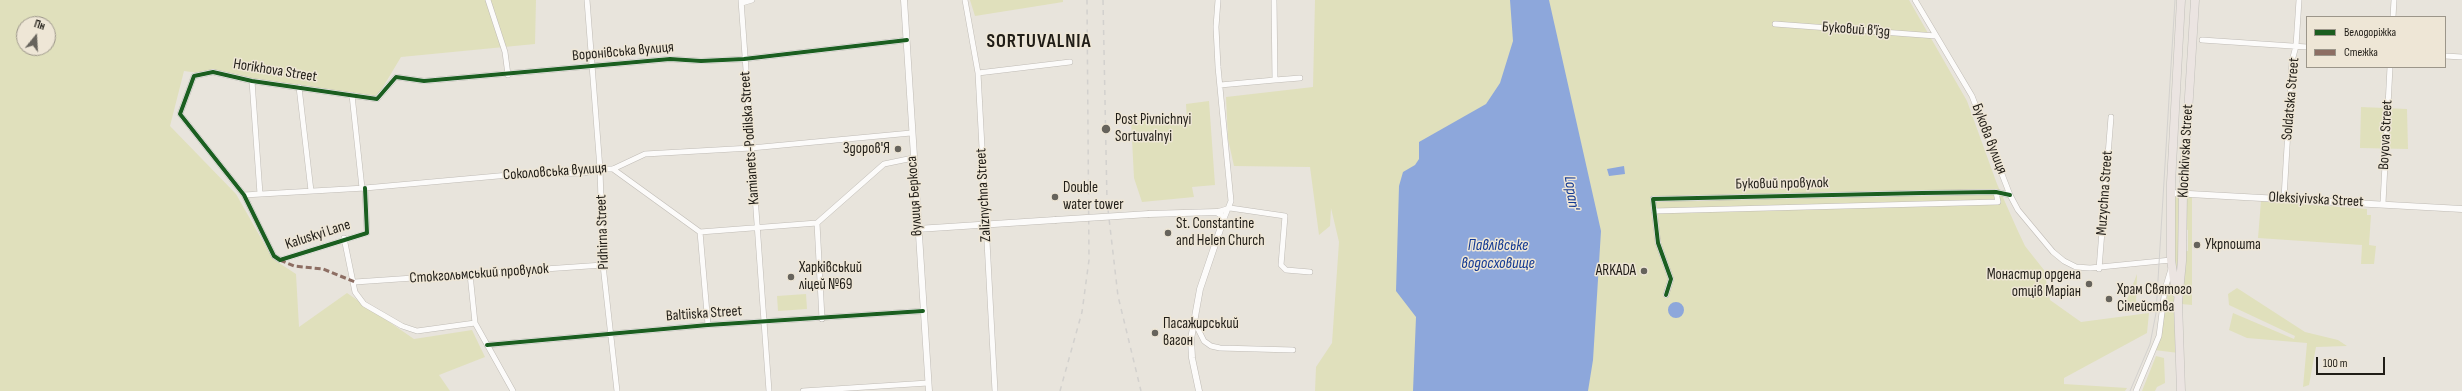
<!DOCTYPE html>
<meta charset="utf-8">
<style>
body{margin:0}
#map{position:relative;width:2462px;height:391px;overflow:hidden;background:#e8e4dc;font-family:"Sofia Sans Condensed",sans-serif}
canvas{display:block}
.legend{position:absolute;left:2306px;top:16px;width:140px;height:52px;box-sizing:border-box;background:#eee6d6;border:1px solid #9c968a;margin:0;padding:5px 7px;list-style:none;font-size:12px;color:#201d17}
.legend li{display:flex;align-items:center;gap:8px;height:20px}
.legend b{width:20px;border:1px solid #9c968a}
.north{position:absolute;left:16px;top:16px;width:40px;height:40px;box-sizing:border-box;background:#eee6d6;border:1px solid #9c968a;border-radius:50%;rotate:18deg;font-size:11px;font-weight:700;line-height:16px;text-align:center;color:#201d17}
.north::after{content:'';display:block;margin:auto;width:14px;height:18px;background:#66635c;clip-path:polygon(50% 0,100% 100%,50% 72%,0 100%)}
.scale{position:absolute;left:2316px;top:357px;width:69px;height:18px;box-sizing:border-box;border:2px solid #201d17;border-top:0;padding-left:5px;font-size:12px;line-height:14px;white-space:nowrap;color:#201d17;-webkit-text-stroke:3px #eee6d6;paint-order:stroke}
</style>
<div id="map">
<canvas width="2462" height="391"></canvas>
<ul class="legend">
<li><b style="height:5px;background:#1b5e20"></b>Велодоріжка</li>
<li><b style="height:5px;background:#8d6e63"></b>Стежка</li>
</ul>
<div class="north">Пн</div>
<div class="scale">100 m</div>
</div>
<script>
const ctx = document.querySelector('canvas').getContext('2d');
ctx.lineJoin = 'round';
function paint(path, color) { ctx.fillStyle = color; ctx.fill(path, 'evenodd'); }
const toPath = rows => new Path2D(rows.map(r => 'M' + r).join(''));
function trace(path, color, width, dash) { ctx.strokeStyle = color; ctx.lineWidth = width; ctx.lineCap = dash ? 'butt' : 'round'; ctx.setLineDash(dash || []); ctx.stroke(path); }
function label(font, color, halo, rows, align = 'center') {
  ctx.font = font + ' "Sofia Sans Condensed",sans-serif'; ctx.lineWidth = 3; ctx.setLineDash([]); ctx.textBaseline = 'middle'; ctx.strokeStyle = halo; ctx.fillStyle = color; for (const [text, x, y, turn = 0] of rows) {
    ctx.save(); ctx.translate(x, y); ctx.rotate((+turn || 0) * Math.PI / 180); ctx.textAlign = isNaN(turn) ? turn : align; if (halo) ctx.strokeText(text, 0, 0); ctx.fillText(text, 0, 0); ctx.restore();
  }
}
paint(toPath([
 [0,0,536,0,535,44,401,57,377,97,184,71,170,126,236,194,270,254,276,261,296,274,299,327,347,293,414,339,472,330,485,357,439,375,450,391,0,391],
 [24,24,48,24,48,48,24,48],
 [970,0,1063,0,1063,2,975,16],
 [1315,0,1909,0,1967,101,1997,184,2017,229,2025,246,2044,270,2050,300,2081,322,2149,313,2147,333,2064,378,2064,384,2127,388,2125,391,1315,391,1316,367,1332,343,1339,242,1331,208,1330,226,1319,235,1310,167,1234,166,1228,139,1226,97,1313,87],
 [1209,101,1215,185,1192,187,1194,197,1142,202,1134,178,1131,120,1187,120,1186,104],
 [2361,107,2407,109,2408,149,2360,148],
 [2171,193,2192,193,2192,305,2181,304,2179,353,2154,350,2171,260],
 [2183,229,2188,230,2188,251,2182,251],
 [2261,201,2367,209,2367,215,2371,215,2369,245,2376,246,2374,264,2361,264,2362,245,2258,238],
 [2137,274,2136,303,2126,302],
 [2237,288,2305,332,2338,340,2347,346,2316,347,2309,385,2303,387,2307,343,2247,338,2229,330,2233,313,2294,339,2295,336,2229,305,2228,294],
 [806,294,807,309,778,311,777,296],
 [2156,356,2164,358,2165,383,2157,387,2155,391,2142,391]
]), '#e0e0bc');
paint(toPath([
 [1510,0,1549,0,1601,231,1593,360,1588,391,1413,391,1416,317,1396,291,1399,186,1403,172,1415,165,1419,159,1419,142,1486,104,1500,83,1513,41],
 [1624,166,1625,174,1609,176,1607,169],
 '1668 310a8 8 0 1 1 16 0a8 8 0 1 1-16 0Z'
]), '#8da7db');
const minor = toPath([
 [488,0,505,52,508,75],
 [587,0,600,169,603,265,617,391],
 [741,0,769,391],
 [965,0,978,73,995,391],
 [1218,0,1216,27,1218,67,1231,201,1223,221],
 [1915,0,1972,96,2010,195,2018,210,2053,252,2064,261,2076,267,2090,268,2171,260],
 [742,3,752,0],
 [2393,17,2394,0],
 [1775,24,1936,36],
 [2202,40,2307,47],
 [2445,56,2462,57],
 [978,73,1070,62],
 [1275,80,1300,78],
 [252,81,260,194],
 [1220,85,1275,80,1274,0],
 [299,87,311,191],
 [352,95,362,188],
 [613,169,700,232],
 [365,188,367,233,280,260,274,256,244,195,180,114,194,76,213,72,252,81,377,99,396,77,424,81,670,59,701,61,744,59,907,40],
 [244,195,365,188,509,175,584,173,600,169,613,169,645,154,751,148,911,133],
 [2284,198,2292,61,2296,46,2299,0],
 [2383,203,2390,67],
 [1654,211,1998,202,1996,192],
 [1217,212,1230,208,1285,216,1281,265,1286,270,1310,272],
 [817,223,884,164,913,158],
 [344,238,355,292,364,304,402,326,417,331,475,323],
 [2099,269,2111,117],
 [470,274,475,323,513,391],
 [355,282,603,265],
 [1666,295,1671,279,1658,243,1653,199,1922,193,1996,192,2010,195],
 [1194,321,1204,341,1211,346,1220,348,1293,350],
 [708,325,700,232,817,223,822,319],
 [487,345,708,325,923,311],
 [803,391,928,383],
 [2136,391,2159,336,2165,289,2171,269]
]);
const tertiary = toPath([
 [904,0,929,391],
 [2171,193,2462,209],
 [1149,214,1217,212,1221,215,1223,221,1200,289,1191,339,1192,358,1199,391],
 [917,229,1055,220]
]);
const primary = toPath([
 [2176,293,2171,260,2171,183,2181,0],
 [2181,391,2178,302,2182,261,2183,193,2195,0]
]);
trace(minor, '#bfbbb5', 6);
trace(tertiary, '#bfbbb5', 7);
trace(primary, '#c2c0bb', 9);
trace(minor, '#fcfbfa', 5);
trace(tertiary, '#fcfbfa', 6);
trace(primary, '#ebe4e1', 8);
trace(toPath([
 [2130,391,2150,344,2156,313,2175,0]
]), '#d3d1ce', 1);
trace(toPath([
 [1103,0,1107,201,1118,296,1141,391],
 [1060,391,1082,312,1089,260,1087,0]
]), '#d3d1ce', 1.5, [5, 5]);
const tertiaryBridge = toPath([
 [1055,220,1149,214]
]);
trace(tertiaryBridge, '#bfbbb5', 7, []);
trace(tertiaryBridge, '#fcfbfa', 6);
trace(toPath([
 [280,260,294,266,323,269,355,282]
]), '#8d6e63', 3, [6, 3]);
trace(toPath([
 [365,188,367,233,280,260,274,256,244,195,180,114,194,76,213,72,252,81,377,99,396,77,424,81,670,59,701,61,744,59,907,40],
 [1666,295,1671,279,1658,243,1653,199,1922,193,1996,192,2010,195],
 [487,345,708,325,923,311]
]), '#1b5e20', 4);
for (const [x, y, r, color] of [
 [1106,129,5,"#66635c"],
 [898,149,4,"#66635c"],
 [1055,197,4,"#66635c"],
 [1168,233,4,"#66635c"],
 [2197,245,4,"#66635c"],
 [1644,271,4,"#66635c"],
 [791,277,4,"#66635c"],
 [2089,284,4,"#66635c"],
 [2109,299,4,"#66635c"],
 [1155,333,4,"#66635c"]
]) { const dot = new Path2D(); dot.arc(x, y, r, 0, 2 * Math.PI); ctx.fillStyle = color; ctx.fill(dot); trace(dot, '#eee6d6', 1.5); }
label('15px', '#201d17', '#eee6d6', [
 ["Буковий в'їзд",1856,30,4],
 ["Воронівська вулиця",623,52,-5],
 ["Horikhova Street",275,71,9],
 ["Soldatska Street",2291,99,-85],
 ["Boyova Street",2386,135,-87],
 ["Kamianets-Podilska Street",750,138,-94],
 ["Букова вулиця",1989,139,69],
 ["Klochkivska Street",2186,151,-87],
 ["Соколовська вулиця",555,172,-4],
 ["Буковий провулок",1782,184,-1],
 ["Muzychna Street",2105,193,-86],
 ["Zaliznychna Street",984,195,-93],
 ["вулиця Беркоса",915,196,-94],
 ["Oleksiyivska Street",2316,200,3],
 ["Pidhirna Street",603,232,-92],
 ["Kaluskyi Lane",318,235,-18],
 ["Стокгольмський провулок",479,274,-4],
 ["Baltiiska Street",704,314,-4]
]);
label('15px', '#201d17', '#eee6d6', [
 ["Post Pivnichnyi",1115,120],
 ["Sortuvalnyi",1115,137],
 ["Здоров'Я",890,149,"right"],
 ["Double",1063,188],
 ["water tower",1063,205],
 ["St. Constantine",1176,224],
 ["and Helen Church",1176,241],
 ["Укрпошта",2205,245],
 ["Харківський",799,268],
 ["ліцей №69",799,285],
 ["ARKADA",1636,271,"right"],
 ["Монастир ордена",2081,275,"right"],
 ["отців Маріан",2081,292,"right"],
 ["Храм Святого",2117,290],
 ["Сімейства",2117,307],
 ["Пасажирський",1163,324],
 ["вагон",1163,341]
], 'left');
label('italic 16px', '#113892', '#eee6d6', [
 ["Lopan'",1571,193,82],
 ["Павлівське",1498,246],
 ["водосховище",1498,264]
]);
ctx.letterSpacing = '1px';
label('bold 19px', '#201d17', '#eee6d6', [
 ["SORTUVALNIA",1039,42]
]);
ctx.letterSpacing = '0px';
</script>
